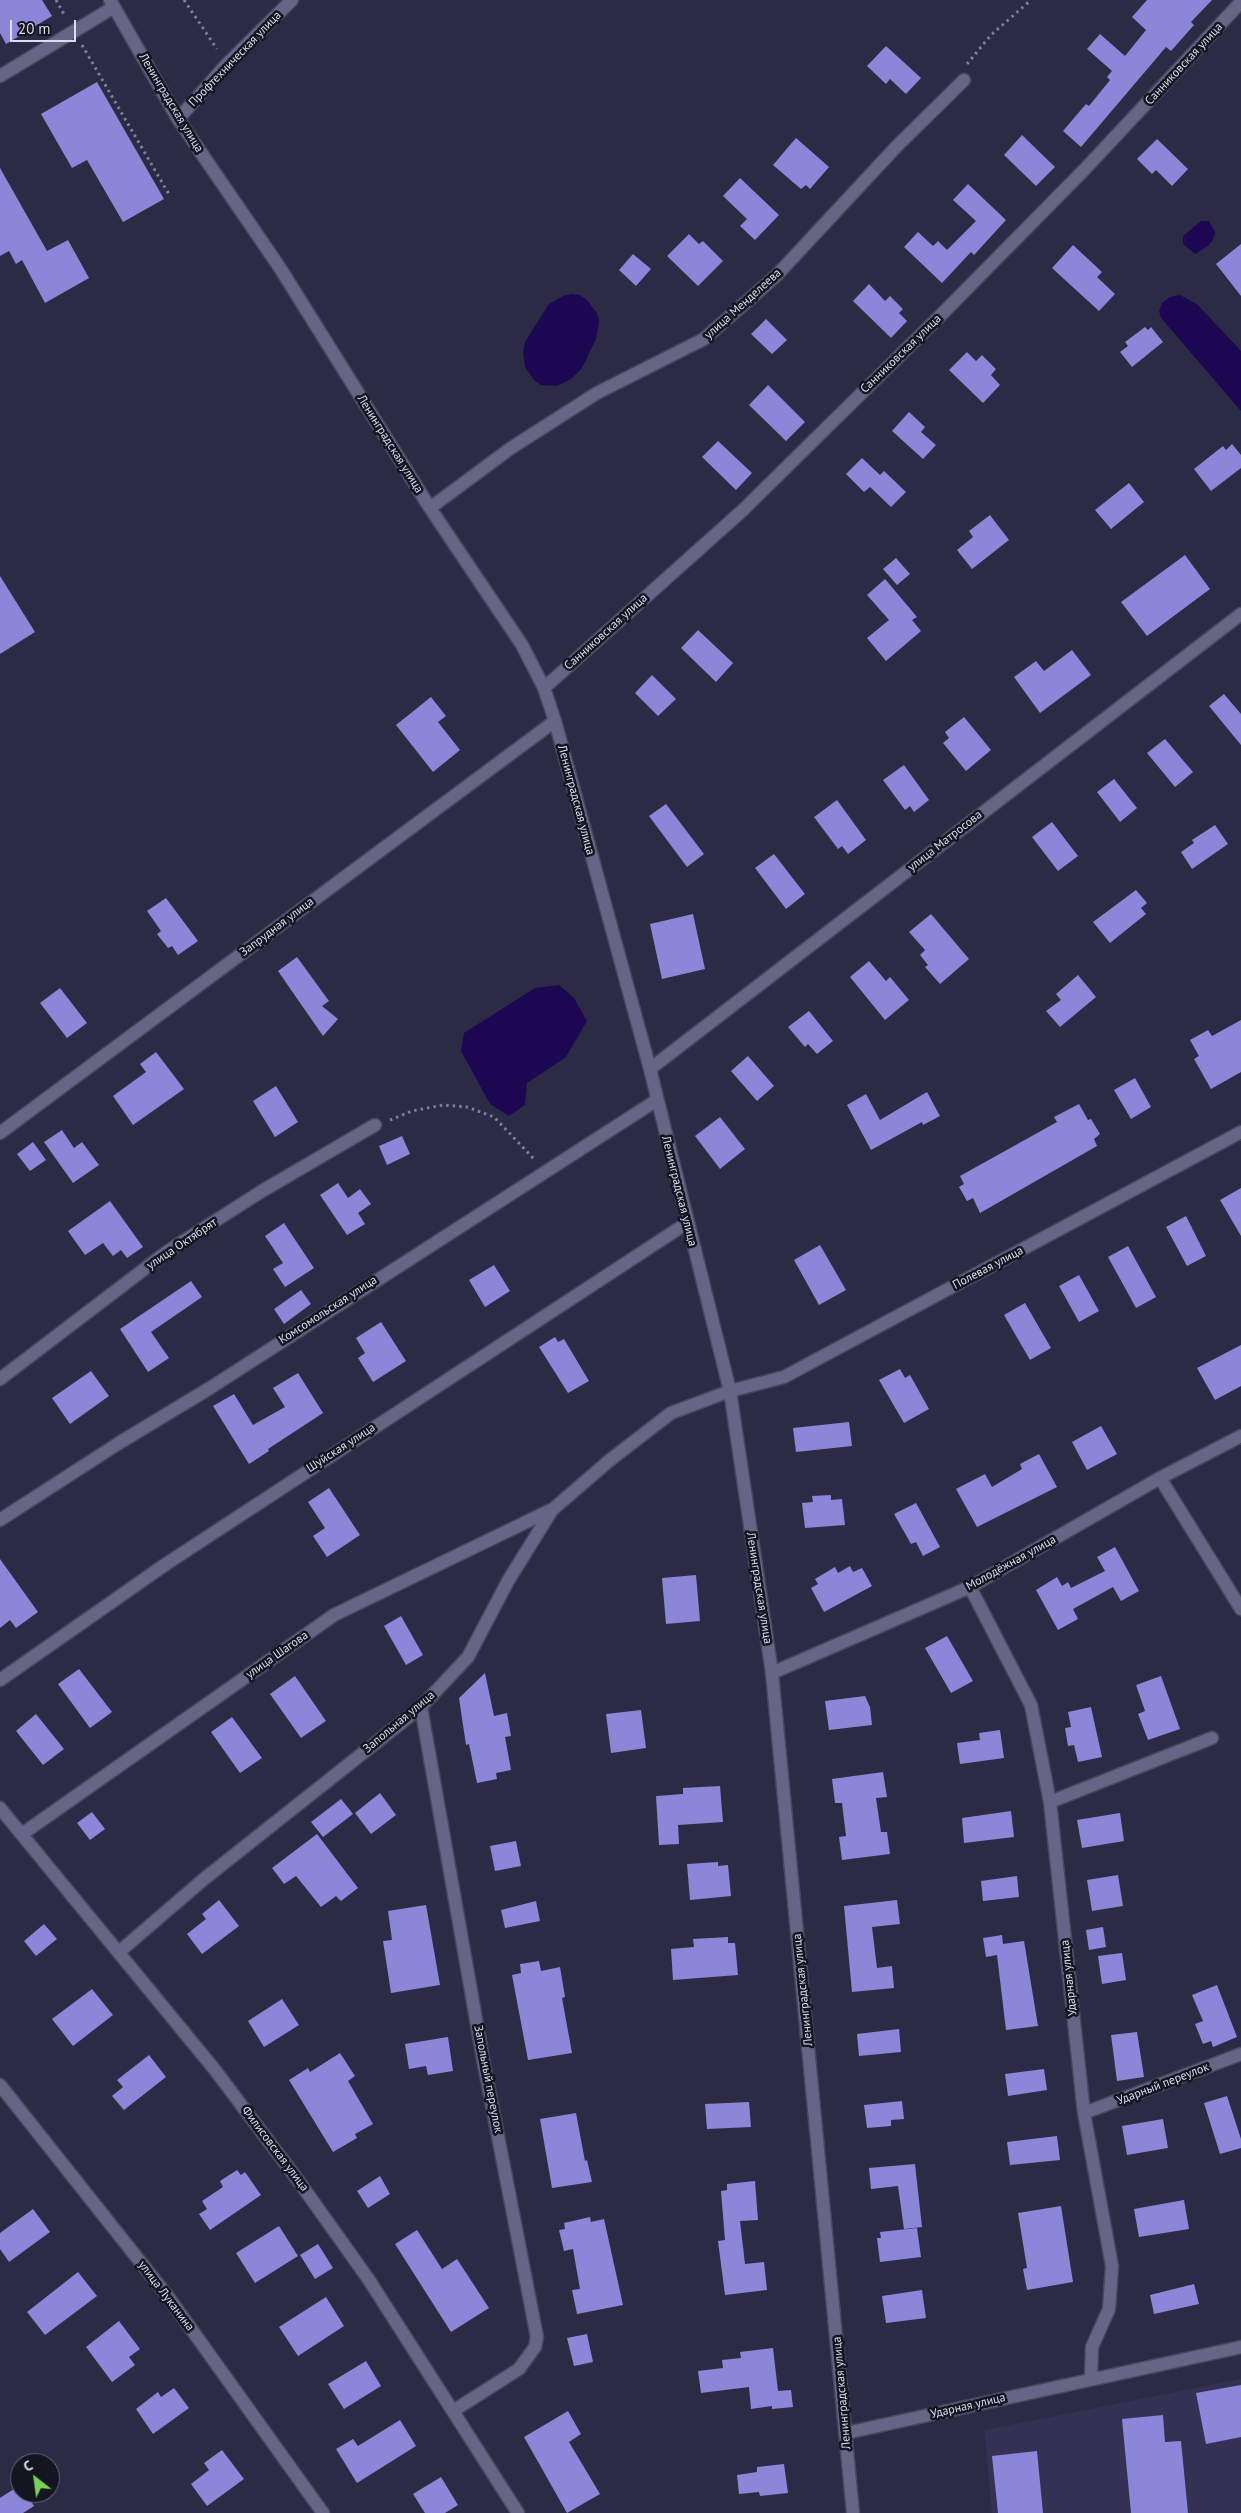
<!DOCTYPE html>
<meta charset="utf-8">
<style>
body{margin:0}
#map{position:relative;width:1241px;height:2513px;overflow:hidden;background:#2c2b46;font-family:"PT Sans",sans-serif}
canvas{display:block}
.north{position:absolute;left:10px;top:2453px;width:50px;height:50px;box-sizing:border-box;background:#151522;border:1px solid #656574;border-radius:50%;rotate:330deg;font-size:14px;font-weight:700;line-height:20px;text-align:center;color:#ddddef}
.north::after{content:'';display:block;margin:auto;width:18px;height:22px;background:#7bd156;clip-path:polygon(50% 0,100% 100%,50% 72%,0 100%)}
.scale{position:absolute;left:10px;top:20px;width:66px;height:22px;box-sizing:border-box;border:2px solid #ddddef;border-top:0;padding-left:6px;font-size:15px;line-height:18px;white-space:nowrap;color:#ddddef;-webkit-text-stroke:4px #151522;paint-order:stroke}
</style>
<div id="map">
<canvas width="1241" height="2513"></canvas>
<div class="north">С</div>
<div class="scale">20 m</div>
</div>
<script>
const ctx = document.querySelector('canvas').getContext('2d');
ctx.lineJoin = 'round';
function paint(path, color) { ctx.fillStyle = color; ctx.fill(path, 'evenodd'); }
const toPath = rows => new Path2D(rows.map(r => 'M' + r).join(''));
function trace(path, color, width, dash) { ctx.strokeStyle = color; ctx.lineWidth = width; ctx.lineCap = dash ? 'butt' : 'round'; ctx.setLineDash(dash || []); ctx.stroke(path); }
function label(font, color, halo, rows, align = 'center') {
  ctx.font = font + ' "PT Sans",sans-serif'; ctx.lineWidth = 5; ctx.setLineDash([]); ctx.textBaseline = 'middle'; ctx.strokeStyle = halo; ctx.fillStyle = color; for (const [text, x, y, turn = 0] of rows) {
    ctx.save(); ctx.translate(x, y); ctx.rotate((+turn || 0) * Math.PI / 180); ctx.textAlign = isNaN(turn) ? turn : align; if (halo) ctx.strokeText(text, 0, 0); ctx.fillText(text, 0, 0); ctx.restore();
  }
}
paint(toPath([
 [1241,2379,1241,2513,992,2513,984,2430]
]), '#343154');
paint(toPath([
 [1201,221,1209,221,1215,232,1213,240,1208,246,1195,254,1183,244,1183,236],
 [572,294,580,295,587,300,597,313,599,321,596,339,582,368,571,379,557,386,541,385,534,380,525,367,523,352,525,342,549,304,563,296],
 [1180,295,1197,304,1241,351,1241,411,1161,318,1159,311,1162,303,1170,297],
 [559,985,574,998,587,1021,566,1057,527,1083,525,1105,509,1116,490,1104,461,1051,464,1033,535,988]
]), '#1d0752');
paint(toPath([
 [0,0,42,0,52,16,6,44,0,33],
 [1147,0,1212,0,1191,22,1194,25,1171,51,1166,47,1081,147,1063,131,1086,104,1089,106,1110,80,1107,77,1112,71,1087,49,1100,34,1125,56,1146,30,1132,17],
 [886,46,921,78,906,94,890,79,886,84,867,66],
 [97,82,164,199,123,222,87,160,72,168,41,114],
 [1022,135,1055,167,1036,186,1004,155],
 [796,138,829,167,810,189,806,185,801,189,773,165],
 [1157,139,1188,169,1172,186,1156,170,1152,174,1137,159],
 [0,168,47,251,68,240,89,278,45,303,22,260,16,264,9,251,0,256],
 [740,178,779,215,755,240,740,226,747,219,723,196],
 [968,184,1006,220,974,255,971,252,942,283,904,247,918,232,933,246,938,241,947,250,976,221,953,200],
 [689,234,699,244,703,241,723,261,698,286,667,256],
 [1241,244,1241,296,1216,264],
 [1073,245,1102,272,1097,277,1115,294,1099,311,1052,268],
 [633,254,651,269,636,286,619,270],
 [869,284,885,301,890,296,903,309,899,313,907,321,891,338,853,301],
 [766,319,787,340,772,354,751,334],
 [1145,327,1148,330,1151,327,1163,342,1132,367,1120,352,1128,346,1125,342],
 [967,352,976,361,982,355,996,369,991,375,1000,385,983,403,949,370],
 [768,385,805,422,786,441,749,405],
 [909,412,925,427,921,432,936,445,923,459,892,431],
 [718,441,752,473,736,490,702,457],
 [1232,444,1241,455,1241,468,1211,491,1194,469,1223,446,1226,450],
 [862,458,880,475,884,471,906,492,891,507,870,487,864,492,846,474],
 [1129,483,1144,502,1111,529,1095,510],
 [990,515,1009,540,972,569,957,550,973,537,969,531],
 [1185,555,1210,589,1147,636,1121,602],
 [896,558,910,574,897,585,883,569],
 [0,576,35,632,0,654],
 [885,579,917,617,912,620,921,631,886,661,867,638,889,620,867,595],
 [698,630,733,663,716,682,681,648],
 [1072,650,1091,675,1040,713,1014,677,1036,661,1044,671],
 [652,675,676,699,658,716,635,693],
 [1224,694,1241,714,1241,745,1209,706],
 [431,697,446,716,438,722,460,750,433,772,396,725],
 [964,717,991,750,966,771,943,743,949,738,945,732],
 [1165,739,1193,772,1175,787,1147,753],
 [904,765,929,800,914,812,910,806,905,810,883,780],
 [1114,779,1137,808,1120,822,1097,792],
 [837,800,866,840,848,854,842,846,838,849,814,817],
 [666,804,704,854,687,867,649,816],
 [1052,822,1078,856,1058,871,1032,837],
 [1215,825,1228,844,1192,869,1181,852,1194,843,1192,840],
 [774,854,805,894,786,909,755,868],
 [1136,890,1147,903,1141,908,1146,914,1110,943,1093,922],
 [166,898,198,941,178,955,172,946,168,948,157,934,161,931,147,911],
 [693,914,705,969,662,979,650,924],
 [931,914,969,959,940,984,925,967,928,965,920,955,925,950,909,932],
 [297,957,329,1001,322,1006,338,1019,323,1036,278,971],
 [869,961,886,981,890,977,909,1000,885,1020,850,977],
 [1078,975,1096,997,1060,1027,1046,1011,1061,1000,1056,994],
 [60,988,87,1023,67,1038,40,1003],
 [809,1011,833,1041,817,1054,808,1044,805,1047,788,1027],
 [1241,1020,1241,1072,1211,1089,1194,1059,1199,1056,1190,1040,1208,1030,1212,1036],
 [156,1052,184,1089,133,1125,113,1096,146,1072,140,1064],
 [748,1056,774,1086,757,1101,731,1071],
 [1135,1078,1151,1107,1131,1119,1114,1090],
 [276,1086,298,1122,275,1137,253,1101],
 [927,1092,940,1116,923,1125,922,1122,871,1150,847,1105,866,1094,880,1120],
 [1079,1104,1088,1120,1091,1119,1100,1134,1094,1139,1097,1146,980,1213,973,1198,967,1201,959,1187,964,1184,960,1176,1057,1122,1054,1117],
 [720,1117,745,1149,720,1169,695,1136],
 [62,1130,74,1148,82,1142,99,1165,73,1183,44,1142],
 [402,1136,410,1154,387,1165,379,1146],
 [33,1142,46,1160,30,1171,17,1154],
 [338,1183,348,1198,360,1189,371,1204,358,1213,365,1224,347,1235,320,1195],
 [1241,1188,1241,1236,1220,1200],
 [110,1201,143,1247,127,1258,121,1250,113,1256,103,1243,85,1255,68,1231],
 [1186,1216,1206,1256,1187,1266,1166,1227],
 [284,1223,314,1268,285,1287,273,1269,283,1263,265,1236],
 [820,1245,846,1290,819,1305,794,1260],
 [1128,1246,1156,1297,1136,1308,1108,1257],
 [494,1265,510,1291,485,1307,469,1280],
 [1079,1275,1099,1311,1079,1322,1059,1286],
 [191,1281,202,1297,151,1332,169,1358,148,1372,120,1329],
 [301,1290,311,1304,284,1324,274,1309],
 [1025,1303,1051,1348,1030,1360,1004,1315],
 [381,1322,406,1361,373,1382,358,1358,365,1353,356,1338],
 [555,1337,558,1342,564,1339,589,1381,568,1393,539,1347],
 [1241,1345,1241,1386,1215,1400,1197,1368],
 [900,1369,905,1378,910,1375,929,1409,904,1423,879,1380],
 [91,1371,109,1396,70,1424,52,1398],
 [298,1373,323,1413,268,1449,269,1451,249,1464,213,1406,234,1394,253,1425,285,1407,273,1388],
 [849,1422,852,1446,796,1452,793,1428],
 [1101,1426,1117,1454,1087,1470,1072,1442],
 [1039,1454,1057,1487,977,1527,956,1489,985,1474,992,1487,1022,1469,1020,1464],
 [329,1488,360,1535,327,1557,313,1536,325,1528,308,1502],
 [831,1495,831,1500,842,1499,845,1525,805,1528,802,1503,813,1502,812,1496],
 [916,1503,940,1547,923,1556,916,1542,911,1544,894,1514],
 [1115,1547,1139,1591,1121,1601,1113,1587,1073,1609,1078,1619,1058,1630,1036,1590,1057,1577,1062,1586,1068,1582,1071,1588,1105,1571,1097,1557],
 [0,1559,38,1612,16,1628,10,1620,0,1628],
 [850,1566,853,1572,862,1568,872,1586,824,1612,811,1588,818,1584,815,1579,835,1567,838,1573],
 [696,1575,700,1621,666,1624,662,1578],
 [401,1616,423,1655,406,1665,384,1626],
 [947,1636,973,1681,951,1693,925,1648],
 [79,1669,112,1712,90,1728,58,1684],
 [485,1673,494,1716,507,1713,511,1736,505,1737,511,1770,496,1773,497,1779,477,1783,469,1744,466,1745,459,1698],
 [295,1676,326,1721,301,1738,270,1694],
 [1161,1676,1180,1729,1148,1740,1138,1714,1145,1711,1136,1685],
 [865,1696,870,1707,872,1725,829,1730,825,1701],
 [1091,1707,1102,1757,1078,1762,1074,1745,1068,1746,1065,1728,1071,1727,1068,1712],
 [641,1710,646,1748,611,1753,606,1714],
 [36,1714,64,1749,43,1765,16,1731],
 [232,1717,262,1758,240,1773,211,1732],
 [1000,1730,1004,1758,960,1764,957,1743,980,1740,979,1733],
 [883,1772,887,1797,876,1798,881,1832,887,1832,890,1854,842,1860,839,1837,846,1836,842,1803,835,1803,832,1779],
 [720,1786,723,1822,678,1825,679,1844,659,1845,656,1796,683,1794,683,1788],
 [380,1793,396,1815,371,1834,355,1813],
 [341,1799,353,1814,323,1837,311,1822],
 [1011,1811,1014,1837,964,1843,962,1818],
 [92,1812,105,1829,90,1840,77,1823],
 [1120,1813,1124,1841,1082,1848,1077,1820],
 [317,1834,358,1888,341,1901,336,1896,321,1907,296,1876,284,1884,272,1868],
 [516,1841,521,1866,495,1871,490,1846],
 [718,1862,718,1866,728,1865,731,1896,690,1900,687,1864],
 [1118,1875,1123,1906,1092,1911,1087,1880],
 [1017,1876,1019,1897,983,1901,981,1881],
 [219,1900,239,1926,202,1954,187,1934,206,1919,202,1914],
 [897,1900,900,1924,872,1927,877,1968,892,1966,894,1988,852,1992,844,1906],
 [536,1901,540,1921,505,1928,501,1910],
 [426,1905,440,1985,391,1993,383,1941,392,1940,388,1911],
 [44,1924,57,1939,36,1956,24,1941],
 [1103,1927,1106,1947,1089,1950,1086,1930],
 [1002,1935,1003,1944,1024,1941,1038,2026,1006,2030,997,1955,986,1957,983,1938],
 [728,1937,728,1943,735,1943,738,1975,673,1980,671,1949,694,1947,693,1939],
 [1122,1953,1126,1980,1102,1984,1098,1956],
 [539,1961,541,1971,560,1967,565,1997,562,1998,572,2053,528,2060,512,1975,521,1973,520,1964],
 [1217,1985,1237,2037,1213,2047,1211,2041,1203,2044,1195,2024,1203,2021,1192,1995],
 [92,1989,113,2015,73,2046,52,2019],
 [282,1999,299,2025,264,2047,248,2021],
 [899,2029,901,2052,859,2056,857,2034],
 [1137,2032,1144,2077,1117,2081,1111,2035],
 [448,2037,453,2071,428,2075,426,2066,409,2069,405,2044],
 [340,2053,355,2076,348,2081,373,2124,355,2134,357,2138,333,2152,289,2080,308,2068,310,2072],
 [149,2055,166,2077,124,2110,112,2096,123,2087,117,2080],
 [1044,2069,1047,2090,1008,2096,1005,2074],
 [1227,2096,1241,2139,1241,2148,1220,2154,1204,2103],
 [902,2101,904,2119,891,2120,891,2126,867,2128,864,2105],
 [749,2102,751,2127,707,2129,705,2104],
 [576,2113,585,2161,587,2160,592,2182,552,2188,540,2119],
 [1163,2119,1168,2148,1127,2155,1122,2126],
 [1057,2136,1060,2160,1010,2165,1007,2142],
 [915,2164,922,2227,904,2229,898,2186,871,2189,869,2168],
 [237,2170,241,2175,245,2172,261,2195,210,2230,199,2214,207,2209,202,2201,223,2187,220,2181],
 [380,2176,390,2194,368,2208,357,2191],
 [755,2181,758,2220,740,2221,745,2264,764,2262,767,2290,725,2295,718,2241,725,2240,721,2191,727,2190,727,2184],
 [1184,2200,1189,2229,1139,2237,1134,2209],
 [1061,2206,1073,2282,1027,2290,1023,2269,1027,2268,1018,2213],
 [33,2209,50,2232,9,2262,0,2249,0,2233],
 [590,2217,591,2222,604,2219,623,2305,577,2314,572,2290,580,2289,573,2249,564,2251,559,2230,565,2229,564,2223],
 [279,2226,298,2256,255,2283,236,2253],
 [917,2228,921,2257,880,2262,877,2238,881,2238,880,2232],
 [417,2230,442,2269,457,2259,489,2308,451,2332,395,2244],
 [318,2244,333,2268,315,2279,300,2255],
 [78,2272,97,2296,45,2335,27,2312],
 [1194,2284,1199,2304,1154,2314,1150,2295],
 [922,2290,926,2318,886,2323,882,2296],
 [326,2297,344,2326,298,2356,279,2327],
 [119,2321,140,2349,129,2357,135,2365,112,2382,86,2347],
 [587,2334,593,2362,574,2366,567,2338],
 [773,2348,778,2391,791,2390,793,2407,772,2409,772,2406,751,2409,749,2387,701,2393,698,2371,723,2368,722,2360,741,2358,740,2352],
 [366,2361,381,2386,344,2409,328,2384],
 [1241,2385,1241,2437,1206,2444,1196,2393],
 [174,2388,189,2408,153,2434,136,2409,158,2392,161,2397],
 [568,2411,581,2434,569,2442,600,2494,567,2513,524,2437],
 [1163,2415,1165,2442,1181,2441,1188,2513,1131,2513,1122,2419],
 [400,2420,416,2446,357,2483,336,2449,353,2439,358,2446],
 [222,2450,244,2479,207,2506,191,2484,209,2470,204,2463],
 [1037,2451,1043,2513,998,2513,992,2456],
 [784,2464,788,2493,760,2496,759,2492,739,2494,737,2475,757,2472,757,2467],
 [441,2477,458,2505,445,2513,425,2513,413,2494],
 [20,2485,20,2493,26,2493,34,2506,23,2513,0,2513,0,2498]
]), '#8c86d8');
const minor = toPath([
 [110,0,178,119,280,268,430,508,522,645,544,688,555,721,650,1069,730,1391,772,1673,853,2513],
 [0,76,114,7],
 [178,119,227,64,292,0],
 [430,508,511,448,597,393,704,339,776,276,896,147,964,80],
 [544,688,743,510,941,315,1085,169,1241,2],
 [650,1069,1241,614],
 [0,1133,555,721],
 [0,1379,168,1251,262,1191,375,1125],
 [1160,1478,1241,1609],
 [0,1520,119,1443,210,1388,657,1100],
 [970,1587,1031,1705,1050,1802,1084,2113,1112,2266,1109,2309,1092,2347,1091,2378],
 [772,1673,970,1587,1160,1478,1241,1436],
 [0,1680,166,1564,687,1223],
 [421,1707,483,2059,537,2337,535,2347,519,2369,453,2411],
 [1050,1802,1212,1738],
 [0,1808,215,2070,300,2183,369,2280,518,2513],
 [22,1834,334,1615,551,1510],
 [119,1952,204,1879,421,1707,468,1657,508,1581,552,1510,610,1460,671,1413,730,1391,784,1377,1241,1132],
 [0,2085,169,2298,323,2513],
 [1084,2113,1241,2054],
 [846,2433,1241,2347]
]);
trace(minor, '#49475f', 15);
trace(toPath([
 [56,0,65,16],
 [184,0,217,49],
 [82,45,170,196],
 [967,64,991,35,1031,0],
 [390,1120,412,1111,443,1105,467,1107,494,1117,534,1159]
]), '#7f7f96', 3, [2.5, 4]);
trace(minor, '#666585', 12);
label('12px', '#ddddef', '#151522', [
 ["Профтехническая улица",235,59,-46],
 ["Санниковская улица",1184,64,-47],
 ["Ленинградская улица",171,103,59],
 ["улица Менделеева",743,304,-42],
 ["Санниковская улица",901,354,-44],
 ["Ленинградская улица",390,444,58],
 ["Санниковская улица",606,632,-42],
 ["Ленинградская улица",576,800,75],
 ["улица Матросова",945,841,-38],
 ["Запрудная улица",277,927,-37],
 ["Ленинградская улица",679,1191,76],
 ["улица Октябрят",182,1244,-34],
 ["Полевая улица",988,1268,-28],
 ["Комсомольская улица",328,1310,-33],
 ["Шуйская улица",341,1448,-33],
 ["Молодёжная улица",1011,1563,-29],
 ["Ленинградская улица",759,1588,81],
 ["улица Шагова",277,1655,-35],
 ["Запольная улица",399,1722,-40],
 ["Ударная улица",1069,1978,-96],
 ["Ленинградская улица",803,1990,-96],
 ["Запольный переулок",488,2079,79],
 ["Ударный переулок",1163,2084,-21],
 ["Филисовская улица",275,2149,53],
 ["улица Луканина",166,2296,53],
 ["Ленинградская улица",842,2393,-95],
 ["Ударная улица",968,2406,-13]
]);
</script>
